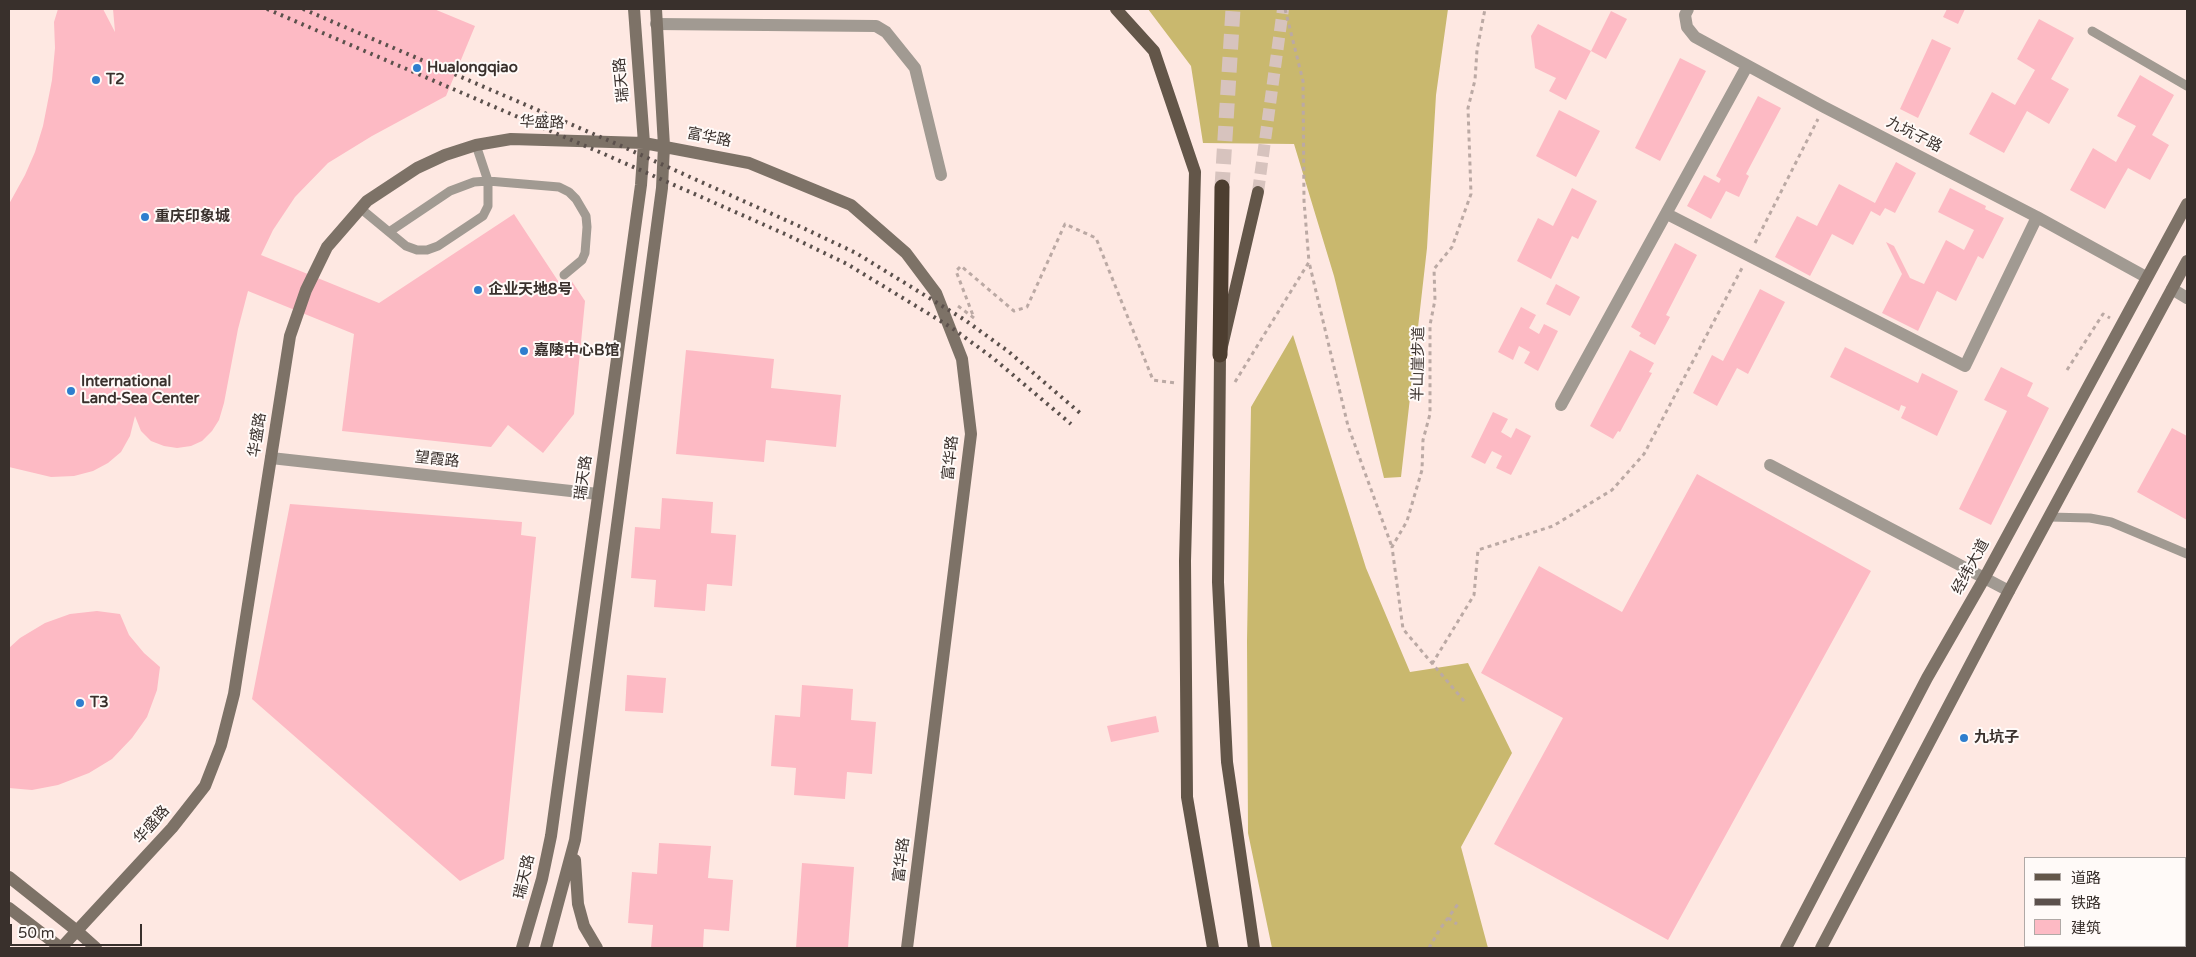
<!DOCTYPE html>
<meta charset="utf-8">
<style>
body{margin:0}
#map{position:relative;width:2196px;height:957px;overflow:hidden;background:#fee8e2;font-family:"Varela Round","Noto Sans SC",sans-serif}
canvas{display:block}
.frame{position:absolute;inset:0;border:10px solid #39302c;pointer-events:none}
.legend{position:absolute;left:2024px;top:857px;width:162px;height:90px;box-sizing:border-box;background:#fffaf8;border:1px solid #b0a9a6;margin:0;padding:6px 9px;list-style:none;font-size:15px;color:#39302c}
.legend li{display:flex;align-items:center;gap:10px;height:25px}
.legend b{width:25px;border:1px solid #b0a9a6}
.scale{position:absolute;left:10px;top:924px;width:132px;height:22px;box-sizing:border-box;border:2px solid #39302c;border-top:0;padding-left:6px;font-size:15px;line-height:18px;white-space:nowrap;color:#39302c;-webkit-text-stroke:4px #fffaf8;paint-order:stroke}
</style>
<div id="map">
<canvas width="2196" height="957"></canvas>
<div class="frame"></div>
<ul class="legend">
<li><b style="height:6px;background:#635649"></b>道路</li>
<li><b style="height:6px;background:#5b504c"></b>铁路</li>
<li><b style="height:14px;background:#fdbac4"></b>建筑</li>
</ul>
<div class="scale">50 m</div>
</div>
<script>
const ctx = document.querySelector('canvas').getContext('2d');
ctx.lineJoin = 'round';
function paint(path, color) { ctx.fillStyle = color; ctx.fill(path, 'evenodd'); }
const toPath = rows => new Path2D(rows.map(r => 'M' + r).join(''));
function trace(path, color, width, dash) { ctx.strokeStyle = color; ctx.lineWidth = width; ctx.lineCap = dash ? 'butt' : 'round'; ctx.setLineDash(dash || []); ctx.stroke(path); }
function label(font, color, halo, rows, align = 'center') {
  ctx.font = font + ' "Varela Round","Noto Sans SC",sans-serif'; ctx.lineWidth = 4; ctx.setLineDash([]); ctx.textBaseline = 'middle'; ctx.strokeStyle = halo; ctx.fillStyle = color; for (const [text, x, y, turn = 0] of rows) {
    ctx.save(); ctx.translate(x, y); ctx.rotate((+turn || 0) * Math.PI / 180); ctx.textAlign = isNaN(turn) ? turn : align; if (halo) ctx.strokeText(text, 0, 0); ctx.fillText(text, 0, 0); ctx.restore();
  }
}
paint(toPath([
 [1148,9,1448,9,1436,95,1427,248,1401,477,1384,478,1334,276,1294,144,1203,143,1191,66],
 [1293,335,1366,568,1410,672,1468,663,1512,753,1461,847,1488,948,1272,948,1248,833,1247,641,1251,407]
]), '#c9b86e');
paint(toPath([
 [58,9,103,9,115,32,113,9,434,9,475,26,446,96,372,136,328,163,295,197,273,230,261,255,379,303,514,214,562,287,571,280,585,301,574,414,543,453,508,425,491,447,342,431,354,334,248,291,238,329,224,403,219,420,212,431,202,441,191,446,177,448,164,446,151,441,141,431,135,416,130,436,121,452,108,463,93,471,74,476,51,477,9,467,9,204,25,175,35,152,43,126,52,80,55,48,54,22],
 [1947,9,1965,9,1958,24,1943,17],
 [1611,11,1627,19,1606,59,1591,51],
 [2039,19,2074,38,2051,79,2069,89,2049,124,2027,111,2004,153,1969,134,1992,92,2015,105,2035,70,2017,59],
 [1538,24,1591,51,1566,100,1549,91,1556,78,1535,68,1531,36],
 [1932,39,1951,48,1918,118,1900,109],
 [1680,58,1706,71,1660,161,1635,148],
 [2140,75,2174,95,2152,135,2169,145,2150,180,2128,168,2105,209,2070,190,2093,148,2116,162,2136,126,2117,116],
 [1758,96,1781,108,1746,174,1749,176,1739,197,1726,191,1711,219,1687,206,1704,175,1719,183,1721,179,1716,176],
 [1559,110,1600,131,1576,177,1536,156],
 [1896,162,1916,173,1895,213,1885,208,1880,216,1871,211,1853,245,1832,234,1810,276,1775,257,1797,216,1817,226,1839,184,1875,203],
 [1572,188,1597,201,1578,239,1572,236,1551,279,1517,261,1538,218,1553,226],
 [1950,188,1986,206,1985,209,2004,218,1983,259,1978,256,1956,301,1937,291,1918,331,1882,313,1902,274,1886,242,1894,246,1910,278,1924,284,1946,240,1964,250,1974,230,1938,212],
 [1675,243,1697,255,1666,315,1670,317,1655,345,1639,336,1641,333,1631,327],
 [1556,284,1580,297,1570,316,1546,304],
 [1760,289,1785,302,1748,374,1737,368,1717,406,1693,393,1712,355,1723,361],
 [1521,307,1536,315,1529,328,1539,334,1544,324,1558,331,1538,371,1524,363,1530,352,1519,346,1513,360,1498,352],
 [1845,347,1918,383,1922,373,1958,391,1937,436,1901,418,1906,407,1901,405,1899,411,1830,377],
 [686,350,774,359,771,388,841,395,836,447,766,440,764,462,676,454],
 [1630,350,1654,363,1649,372,1652,373,1620,432,1618,431,1613,439,1590,426],
 [2001,367,2033,383,2027,396,2049,408,1991,525,1959,509,2007,411,1984,400],
 [1493,412,1508,419,1501,432,1511,438,1516,428,1531,436,1511,475,1496,468,1502,456,1492,451,1485,464,1471,457],
 [2172,428,2187,436,2187,520,2137,492],
 [1697,474,1871,571,1668,940,1494,844,1563,718,1481,673,1539,566,1622,612],
 [662,498,713,502,711,533,736,535,732,586,707,584,705,611,654,607,656,580,631,578,635,527,660,529],
 [290,504,522,522,521,535,536,537,504,859,460,881,252,699],
 [97,611,120,614,129,635,144,653,160,667,157,690,147,717,132,738,112,759,89,773,58,785,32,790,9,788,9,648,20,638,45,623,70,614],
 [627,675,666,678,663,713,625,711],
 [802,685,853,689,851,720,876,722,872,774,847,772,845,799,794,795,796,768,771,766,775,715,800,717],
 [1156,716,1159,732,1111,742,1107,726],
 [659,843,711,846,708,878,733,880,729,931,704,929,703,948,651,948,653,925,628,923,632,872,657,874],
 [802,863,854,867,848,948,796,948]
]), '#fdbac4');
trace(toPath([
 [1258,192,1283,9]
]), '#d7c3be', 12, [12, 6]);
trace(toPath([
 [1222,187,1233,9]
]), '#d7c3be', 15, [15, 8]);
trace(toPath([
 [1285,9,1303,81,1304,201,1309,262],
 [1755,243,1818,119],
 [958,306,974,318,956,271,961,266,1014,311,1027,307,1065,224,1096,238,1153,380,1175,383],
 [2067,370,2103,314,2110,318],
 [1235,382,1309,262,1348,426,1392,547],
 [1432,664,1474,595,1478,550,1553,526,1612,490,1644,454,1742,268],
 [1464,701,1403,629,1392,547,1407,521,1422,470,1423,440,1430,414,1430,325,1435,300,1434,269,1452,247,1471,194,1468,108,1475,80,1477,50,1485,9],
 [1448,918,1457,924],
 [1429,948,1440,929,1458,904]
]), '#bba9a4', 3, [4, 4]);
trace(toPath([
 [2092,31,2187,86],
 [360,208,406,246,417,250,427,250,438,246,483,216,488,206,488,181,476,145],
 [389,232,450,191,474,182,488,181,559,187,569,192,576,199,586,216,587,227,585,253,582,260,564,275],
 [2049,517,2090,518,2111,522,2187,554]
]), '#a19a92', 9);
trace(toPath([
 [1688,9,1685,15,1687,27,1695,37,1824,107,2037,217,2146,277],
 [656,24,876,26,886,32,915,68,941,175],
 [1667,214,1965,366,2037,217],
 [2172,289,2187,298],
 [1561,405,1747,66],
 [271,458,598,494],
 [1770,465,2009,591]
]), '#a19a92', 12);
trace(toPath([
 [575,860,578,904,584,926,597,948],
 [9,877,77,931,96,948],
 [9,908,61,948],
 [61,948,172,828,205,786,221,745,234,694,290,336,306,290,327,247,367,201,417,168,445,155,476,145,511,139,644,143,749,163,851,205,906,253,936,293,962,359,971,434,907,948],
 [522,948,542,879,551,836,641,185,644,143,634,9],
 [546,948,575,840,662,188,664,146,656,9],
 [1786,948,1927,678,1985,577,2187,204],
 [1821,948,2009,591,2187,261]
]), '#7d7267', 12);
trace(toPath([
 [1116,9,1154,51,1195,172,1185,561,1187,797,1213,948],
 [1254,948,1227,762,1218,582,1220,355,1258,192]
]), '#635649', 12);
trace(toPath([
 [1220,355,1222,187]
]), '#4d3e30', 15);
trace(toPath([
 [267,9,604,154,785,234,847,264,952,328,993,358,1071,424],
 [303,9,619,145,801,227,856,253,965,320,1009,352,1080,413]
]), '#5b504c', 4, [2.5, 5]);
for (const [x, y, r, color] of [
 [417,68,5,"#2e7ece"],
 [96,80,5,"#2e7ece"],
 [145,217,5,"#2e7ece"],
 [478,290,5,"#2e7ece"],
 [524,351,5,"#2e7ece"],
 [71,391,5,"#2e7ece"],
 [80,703,5,"#2e7ece"],
 [1964,738,5,"#2e7ece"]
]) { const dot = new Path2D(); dot.arc(x, y, r, 0, 2 * Math.PI); ctx.fillStyle = color; ctx.fill(dot); trace(dot, '#fffaf8', 2); }
label('bold 15px', '#39302c', '#fffaf8', [
 ["Hualongqiao",427,68],
 ["T2",106,80],
 ["重庆印象城",155,217],
 ["企业天地8号",488,290],
 ["嘉陵中心B馆",534,351],
 ["International",81,382],
 ["Land-Sea Center",81,399],
 ["T3",90,703],
 ["九坑子",1974,738]
], 'left');
label('15px', '#39302c', '#fffaf8', [
 ["瑞天路",622,80,-95],
 ["华盛路",542,123,2],
 ["九坑子路",1914,135,27],
 ["富华路",709,138,11],
 ["半山崖步道",1419,364,-89],
 ["华盛路",258,435,-81],
 ["富华路",951,458,-84],
 ["望霞路",437,460,6],
 ["瑞天路",584,478,-82],
 ["经纬大道",1971,567,-61],
 ["华盛路",152,825,-49],
 ["富华路",902,860,-83],
 ["瑞天路",525,877,-77]
]);
</script>
